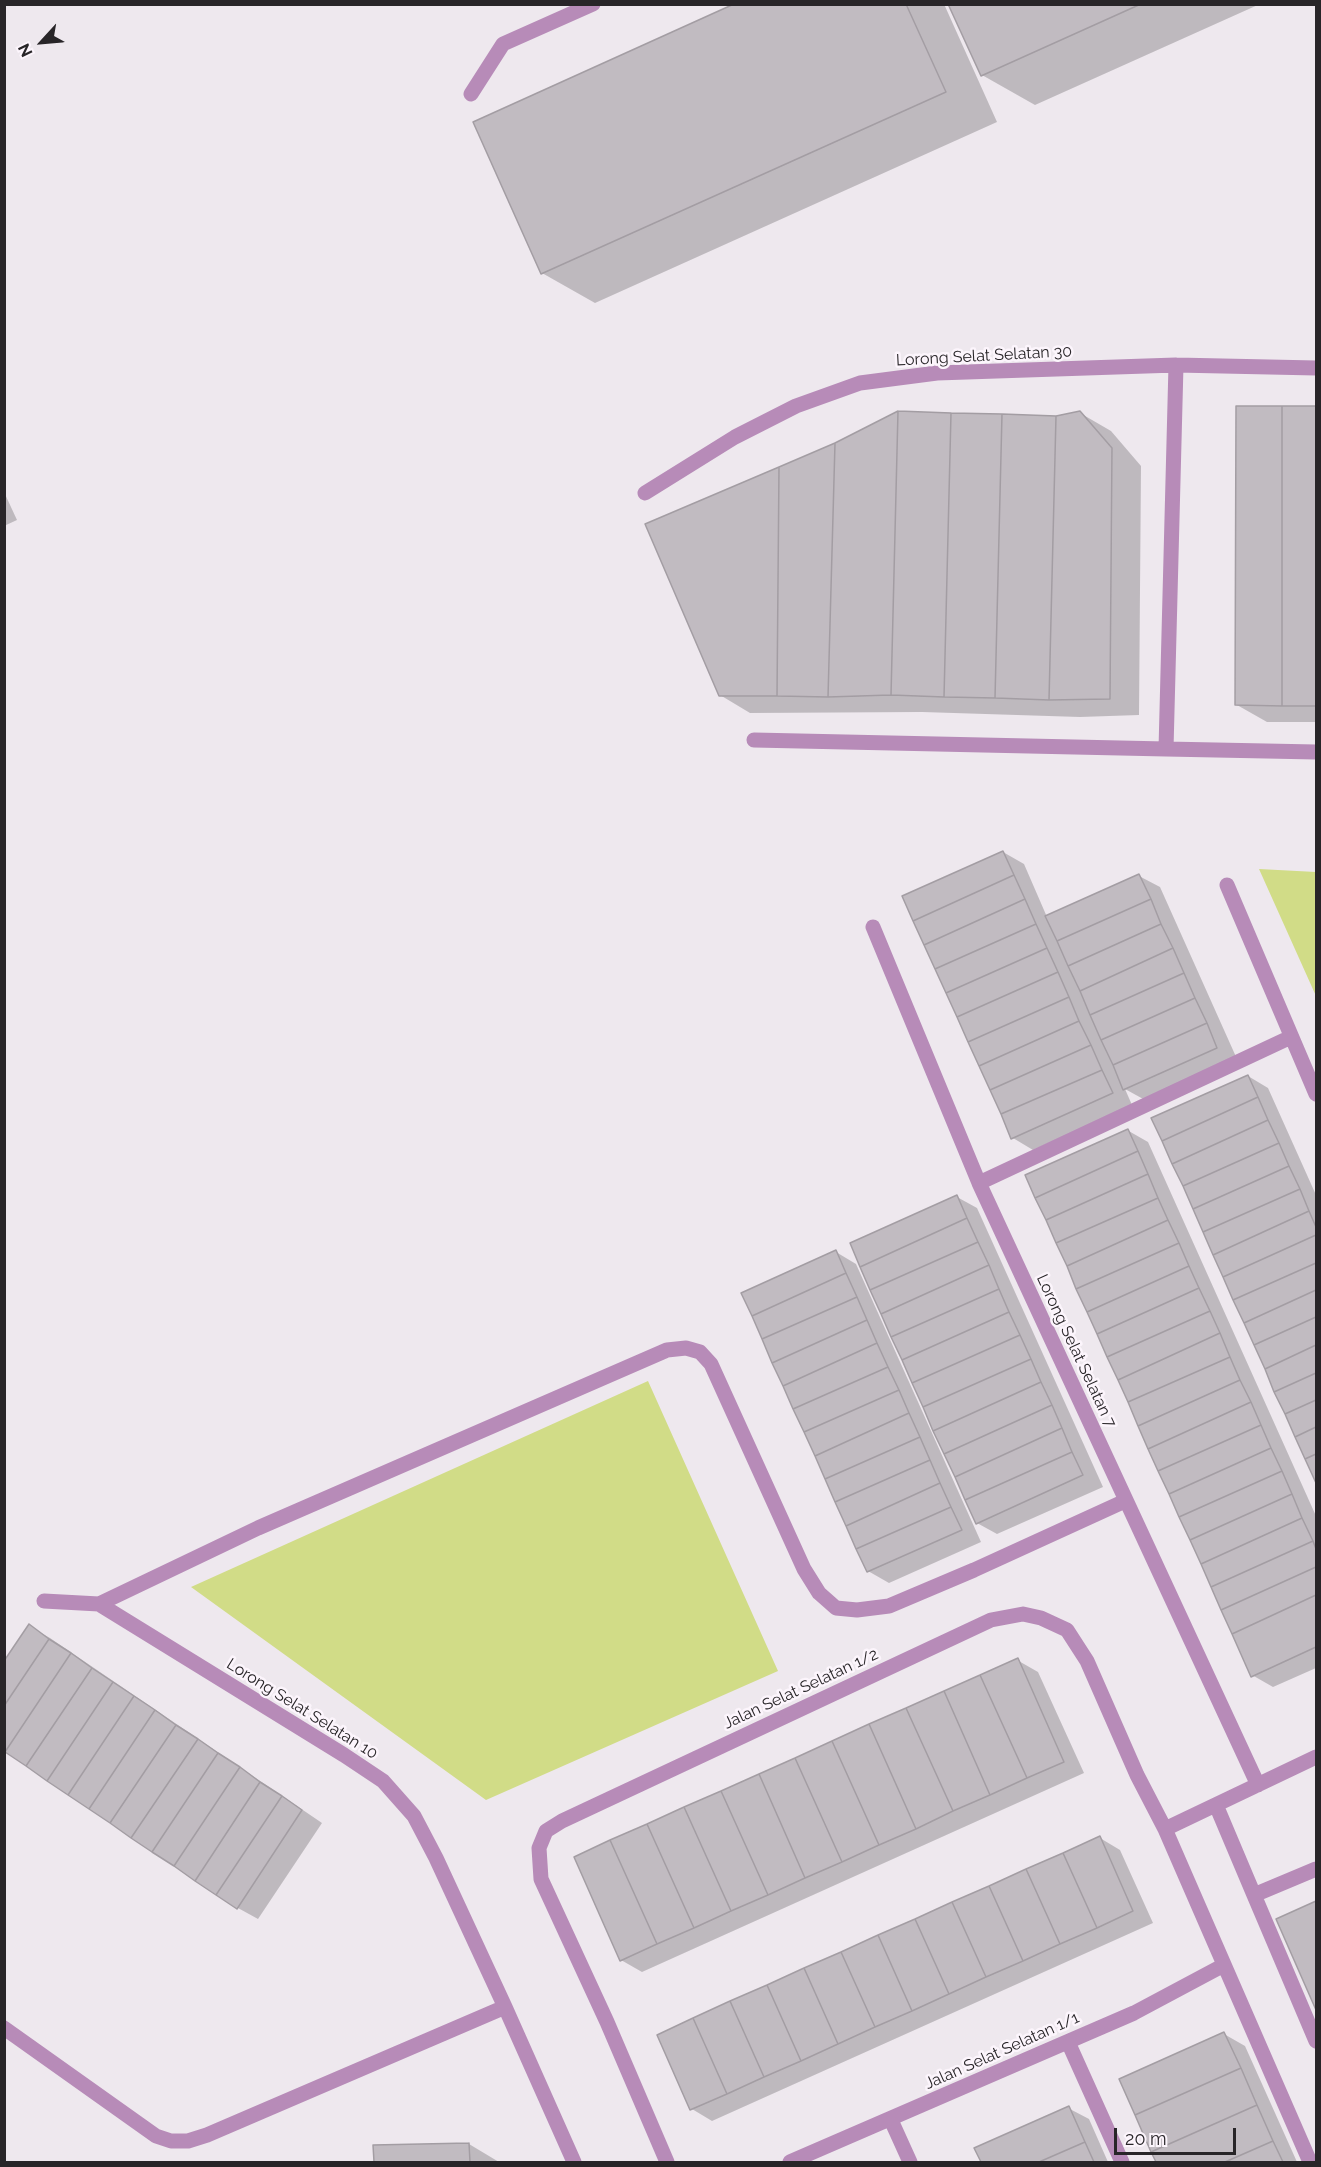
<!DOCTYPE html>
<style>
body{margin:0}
#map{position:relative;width:1321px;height:2167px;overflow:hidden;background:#eee8ee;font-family:Raleway,sans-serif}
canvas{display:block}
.frame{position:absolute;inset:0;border:6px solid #282528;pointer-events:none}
.north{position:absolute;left:12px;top:12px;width:60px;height:60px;-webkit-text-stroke:4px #fcf5fc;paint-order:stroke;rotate:244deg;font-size:16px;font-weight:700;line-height:24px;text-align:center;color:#282528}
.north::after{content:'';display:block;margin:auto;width:21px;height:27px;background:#282528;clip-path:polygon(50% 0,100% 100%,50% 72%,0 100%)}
.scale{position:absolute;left:1114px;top:2128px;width:122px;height:27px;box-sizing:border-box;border:3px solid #282528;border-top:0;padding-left:8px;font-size:18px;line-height:21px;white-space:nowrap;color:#282528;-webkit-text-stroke:4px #fcf5fc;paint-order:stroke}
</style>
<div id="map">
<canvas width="1321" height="2167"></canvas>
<div class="frame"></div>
<div class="north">N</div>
<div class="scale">20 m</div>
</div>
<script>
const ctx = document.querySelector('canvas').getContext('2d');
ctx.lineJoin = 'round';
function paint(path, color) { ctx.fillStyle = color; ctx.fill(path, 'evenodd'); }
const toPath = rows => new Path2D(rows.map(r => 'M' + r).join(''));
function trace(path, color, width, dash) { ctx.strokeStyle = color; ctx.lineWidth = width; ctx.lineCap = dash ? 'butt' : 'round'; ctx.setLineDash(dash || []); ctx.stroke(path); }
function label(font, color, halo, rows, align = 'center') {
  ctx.font = font + ' Raleway,sans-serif'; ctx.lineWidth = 5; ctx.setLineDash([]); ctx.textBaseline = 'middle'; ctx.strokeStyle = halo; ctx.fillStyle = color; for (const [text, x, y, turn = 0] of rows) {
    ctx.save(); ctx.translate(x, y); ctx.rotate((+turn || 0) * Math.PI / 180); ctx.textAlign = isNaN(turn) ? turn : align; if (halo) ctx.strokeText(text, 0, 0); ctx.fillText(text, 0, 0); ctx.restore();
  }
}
paint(toPath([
 [1259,869,1316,872,1316,996],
 [648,1381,778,1671,486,1800,191,1587]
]), '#d1dc87');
paint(toPath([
 [738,4,944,4,997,122,595,303,542,273],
 [950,4,1260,4,1035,105,982,75],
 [1238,407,1316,408,1316,722,1267,722,1237,705],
 [1080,413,1111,431,1141,466,1139,715,1080,717,922,712,750,713,720,695,1057,417],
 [4,492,17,520,4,526],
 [1003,852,1024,864,1047,917,1139,876,1160,887,1237,1059,1145,1100,1125,1089,1132,1105,1033,1150,1013,1138],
 [1248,1076,1268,1088,1316,1195,1316,1481,1153,1119],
 [1127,1130,1148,1142,1316,1516,1316,1668,1273,1687,1252,1675],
 [957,1197,977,1208,1103,1487,997,1534,977,1523],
 [836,1252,856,1264,981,1542,889,1583,868,1571],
 [29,1626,50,1638,322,1823,258,1919,238,1908,4,1750,4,1664],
 [1017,1660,1038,1672,1084,1773,642,1972,621,1960],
 [1100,1838,1120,1850,1153,1923,712,2121,692,2109],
 [1316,1902,1316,2007,1278,1920],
 [1224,2034,1245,2046,1297,2162,1158,2162,1121,2080],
 [1068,2108,1089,2119,1108,2162,982,2162,976,2149],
 [469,2144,499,2162,376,2162,375,2146]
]), '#0003');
const building = toPath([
 [734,4,906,4,946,92,541,274,473,122,734,4],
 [948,4,1141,4,981,76,948,4],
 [1236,406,1282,406,1282,706,1235,705,1236,406],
 [1282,406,1316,406,1316,706,1282,706,1282,406],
 [898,411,951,413,944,697,891,695,898,411],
 [898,411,891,695,828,697,835,443,898,411],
 [1080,411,1112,448,1110,699,1049,700,1056,416,1080,411],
 [951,413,1002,414,995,698,944,697,951,413],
 [1002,414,1056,416,1049,700,995,698,1002,414],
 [835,443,828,697,777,696,779,467,835,443],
 [779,467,777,696,719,696,645,524,779,467],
 [1003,851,1014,875,913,921,902,896,1003,851],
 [1139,874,1151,899,1057,941,1045,916,1139,874],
 [1014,875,1025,899,924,945,913,921,1014,875],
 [1025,899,1036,924,935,969,924,945,1025,899],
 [1151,899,1161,924,1068,966,1057,941,1151,899],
 [1036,924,1047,948,946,993,935,969,1036,924],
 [1161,924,1173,948,1080,991,1068,966,1161,924],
 [1047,948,1058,972,957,1017,946,993,1047,948],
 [1173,948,1184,973,1090,1015,1080,991,1173,948],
 [1058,972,1069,997,968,1042,957,1017,1058,972],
 [1184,973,1195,998,1101,1040,1090,1015,1184,973],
 [1069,997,1079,1021,979,1066,968,1042,1069,997],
 [1195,998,1207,1023,1113,1065,1101,1040,1195,998],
 [1079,1021,1091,1045,990,1090,979,1066,1079,1021],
 [1207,1023,1217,1048,1123,1090,1113,1065,1207,1023],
 [1091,1045,1102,1070,1001,1114,990,1090,1091,1045],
 [1102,1070,1113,1093,1011,1139,1001,1114,1102,1070],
 [1248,1075,1258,1097,1162,1141,1151,1118,1248,1075],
 [1258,1097,1268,1120,1172,1164,1162,1141,1258,1097],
 [1268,1120,1279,1143,1183,1186,1172,1164,1268,1120],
 [1128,1129,1138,1151,1035,1198,1025,1175,1128,1129],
 [1279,1143,1289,1166,1193,1209,1183,1186,1279,1143],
 [1138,1151,1148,1174,1046,1220,1035,1198,1138,1151],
 [1289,1166,1300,1189,1203,1232,1193,1209,1289,1166],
 [1148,1174,1158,1198,1056,1243,1046,1220,1148,1174],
 [1300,1189,1309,1211,1213,1255,1203,1232,1300,1189],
 [957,1195,967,1218,860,1267,850,1243,957,1195],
 [1158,1198,1168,1220,1067,1266,1056,1243,1158,1198],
 [1309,1211,1316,1227,1316,1235,1223,1277,1213,1255,1309,1211],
 [967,1218,978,1242,870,1290,860,1267,967,1218],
 [1168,1220,1179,1243,1076,1289,1067,1266,1168,1220],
 [1316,1235,1316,1263,1233,1300,1223,1277,1316,1235],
 [978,1242,989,1265,881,1314,870,1290,978,1242],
 [1179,1243,1189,1266,1087,1312,1076,1289,1179,1243],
 [836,1250,846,1273,752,1316,741,1293,836,1250],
 [1316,1263,1316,1290,1244,1323,1233,1300,1316,1263],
 [989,1265,999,1289,891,1337,881,1314,989,1265],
 [1189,1266,1199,1288,1097,1334,1087,1312,1189,1266],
 [846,1273,857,1297,762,1339,752,1316,846,1273],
 [1199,1288,1210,1311,1107,1357,1097,1334,1199,1288],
 [999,1289,1009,1312,902,1360,891,1337,999,1289],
 [1316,1290,1316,1317,1254,1345,1244,1323,1316,1290],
 [857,1297,867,1320,772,1363,762,1339,857,1297],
 [1210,1311,1220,1333,1118,1380,1107,1357,1210,1311],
 [1009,1312,1020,1335,912,1383,902,1360,1009,1312],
 [1316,1317,1316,1345,1265,1369,1254,1345,1316,1317],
 [867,1320,877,1343,783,1386,772,1363,867,1320],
 [1220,1333,1230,1357,1128,1402,1118,1380,1220,1333],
 [1020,1335,1031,1359,923,1407,912,1383,1020,1335],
 [877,1343,888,1367,793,1409,783,1386,877,1343],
 [1316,1345,1316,1373,1274,1392,1265,1369,1316,1345],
 [1230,1357,1240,1380,1138,1426,1128,1402,1230,1357],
 [1031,1359,1041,1382,933,1431,923,1407,1031,1359],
 [888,1367,899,1390,804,1432,793,1409,888,1367],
 [1316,1373,1316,1400,1285,1414,1274,1392,1316,1373],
 [1240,1380,1251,1402,1148,1449,1138,1426,1240,1380],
 [1041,1382,1052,1405,944,1454,933,1431,1041,1382],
 [899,1390,909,1413,815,1456,804,1432,899,1390],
 [1316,1400,1316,1427,1295,1437,1285,1414,1316,1400],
 [1251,1402,1261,1425,1158,1471,1148,1449,1251,1402],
 [1052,1405,1062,1428,955,1477,944,1454,1052,1405],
 [909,1413,920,1437,825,1479,815,1456,909,1413],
 [1261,1425,1271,1448,1169,1494,1158,1471,1261,1425],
 [1316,1427,1316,1454,1305,1459,1295,1437,1316,1427],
 [1062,1428,1072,1452,965,1500,955,1477,1062,1428],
 [920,1437,930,1460,835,1502,825,1479,920,1437],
 [1271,1448,1282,1471,1179,1517,1169,1494,1271,1448],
 [1072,1452,1083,1475,976,1524,965,1500,1072,1452],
 [1316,1454,1316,1483,1305,1459,1316,1454],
 [930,1460,940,1483,846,1526,835,1502,930,1460],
 [1282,1471,1292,1494,1190,1540,1179,1517,1282,1471],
 [940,1483,951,1507,856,1549,846,1526,940,1483],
 [1292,1494,1302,1518,1201,1564,1190,1540,1292,1494],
 [951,1507,962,1530,867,1572,856,1549,951,1507],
 [1302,1518,1313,1541,1211,1587,1201,1564,1302,1518],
 [1313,1541,1316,1549,1316,1567,1221,1610,1211,1587,1313,1541],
 [1316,1567,1316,1595,1232,1634,1221,1610,1316,1567],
 [1316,1595,1316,1647,1251,1677,1232,1634,1316,1595],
 [29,1624,49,1639,4,1706,4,1661,29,1624],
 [49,1639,71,1653,5,1752,4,1706,49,1639],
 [71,1653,92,1668,26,1766,5,1752,71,1653],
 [1018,1658,1064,1762,1027,1778,980,1675,1018,1658],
 [92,1668,113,1682,47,1781,26,1766,92,1668],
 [980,1675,1027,1778,990,1795,944,1691,980,1675],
 [113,1682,134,1696,68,1795,47,1781,113,1682],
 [944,1691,990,1795,953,1811,906,1708,944,1691],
 [134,1696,155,1710,89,1809,68,1795,134,1696],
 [906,1708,953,1811,916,1829,869,1724,906,1708],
 [155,1710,176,1725,110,1823,89,1809,155,1710],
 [869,1724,916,1829,879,1845,832,1741,869,1724],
 [176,1725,198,1739,131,1838,110,1823,176,1725],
 [198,1739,218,1753,152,1852,131,1838,198,1739],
 [832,1741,879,1845,842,1862,795,1758,832,1741],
 [218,1753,240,1767,174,1866,152,1852,218,1753],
 [795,1758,842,1862,805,1878,759,1774,795,1758],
 [240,1767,260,1782,195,1881,174,1866,240,1767],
 [759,1774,805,1878,768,1895,721,1791,759,1774],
 [260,1782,282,1796,216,1895,195,1881,260,1782],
 [721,1791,768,1895,731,1911,684,1807,721,1791],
 [282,1796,302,1810,237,1909,216,1895,282,1796],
 [684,1807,731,1911,694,1928,647,1824,684,1807],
 [647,1824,694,1928,657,1944,610,1840,647,1824],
 [1100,1836,1133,1911,1097,1928,1063,1853,1100,1836],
 [610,1840,657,1944,620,1961,574,1857,610,1840],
 [1063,1853,1097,1928,1060,1944,1026,1869,1063,1853],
 [1026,1869,1060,1944,1023,1961,989,1886,1026,1869],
 [989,1886,1023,1961,986,1977,952,1902,989,1886],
 [1316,1901,1316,2010,1276,1919,1316,1901],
 [952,1902,986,1977,949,1994,915,1919,952,1902],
 [915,1919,949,1994,912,2011,878,1935,915,1919],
 [878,1935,912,2011,875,2027,841,1952,878,1935],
 [841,1952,875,2027,838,2044,804,1968,841,1952],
 [804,1968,838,2044,801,2061,767,1985,804,1968],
 [767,1985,801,2061,764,2077,730,2001,767,1985],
 [730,2001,764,2077,727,2094,693,2018,730,2001],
 [693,2018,727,2094,690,2110,657,2035,693,2018],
 [1224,2032,1241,2068,1135,2115,1119,2079,1224,2032],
 [1241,2068,1257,2105,1151,2152,1135,2115,1241,2068],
 [1257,2105,1273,2141,1225,2162,1156,2162,1151,2152,1257,2105],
 [1069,2106,1085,2142,1039,2162,981,2162,974,2148,1069,2106],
 [1273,2141,1283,2162,1225,2162,1273,2141],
 [1085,2142,1094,2162,1039,2162,1085,2142],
 [469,2143,470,2162,374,2162,373,2145,469,2143]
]);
paint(building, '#c1bbc1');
trace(building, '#a39da3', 1.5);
trace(toPath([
 [471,94,503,44,593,4],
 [645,493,735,437,796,406,860,383,937,373,1176,365,1316,368],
 [754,740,1166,749,1176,365],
 [1166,749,1316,752],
 [1227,885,1316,1094],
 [873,927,979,1183,1258,1785],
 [979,1183,1291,1037],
 [44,1601,99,1604,344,1755,383,1781,414,1816,436,1858,505,2007,574,2162],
 [99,1604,258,1528,667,1350,686,1348,700,1352,711,1364,804,1569,819,1593,836,1608,857,1610,889,1606,974,1570,1125,1501],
 [1216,1805,1254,1895,1316,1869],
 [1165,1829,1316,1757],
 [1254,1895,1316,2041],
 [4,2028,156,2136,171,2141,188,2141,207,2135,505,2007],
 [1068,2042,1122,2162],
 [891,2120,910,2162],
 [667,2162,607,2022,541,1879,539,1848,546,1831,562,1821,991,1620,1023,1614,1041,1618,1067,1630,1087,1661,1137,1775,1165,1829,1310,2162],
 [790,2162,1134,2013,1224,1965]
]), '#b78bb8', 15);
label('16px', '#282528', '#fcf5fc', [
 ["Lorong Selat Selatan 30",984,356,-3],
 ["Lorong Selat Selatan 7",1076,1351,65],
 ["Jalan Selat Selatan 1/2",801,1689,-25],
 ["Lorong Selat Selatan 10",302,1709,32],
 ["Jalan Selat Selatan 1/1",1002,2051,-24]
]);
</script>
